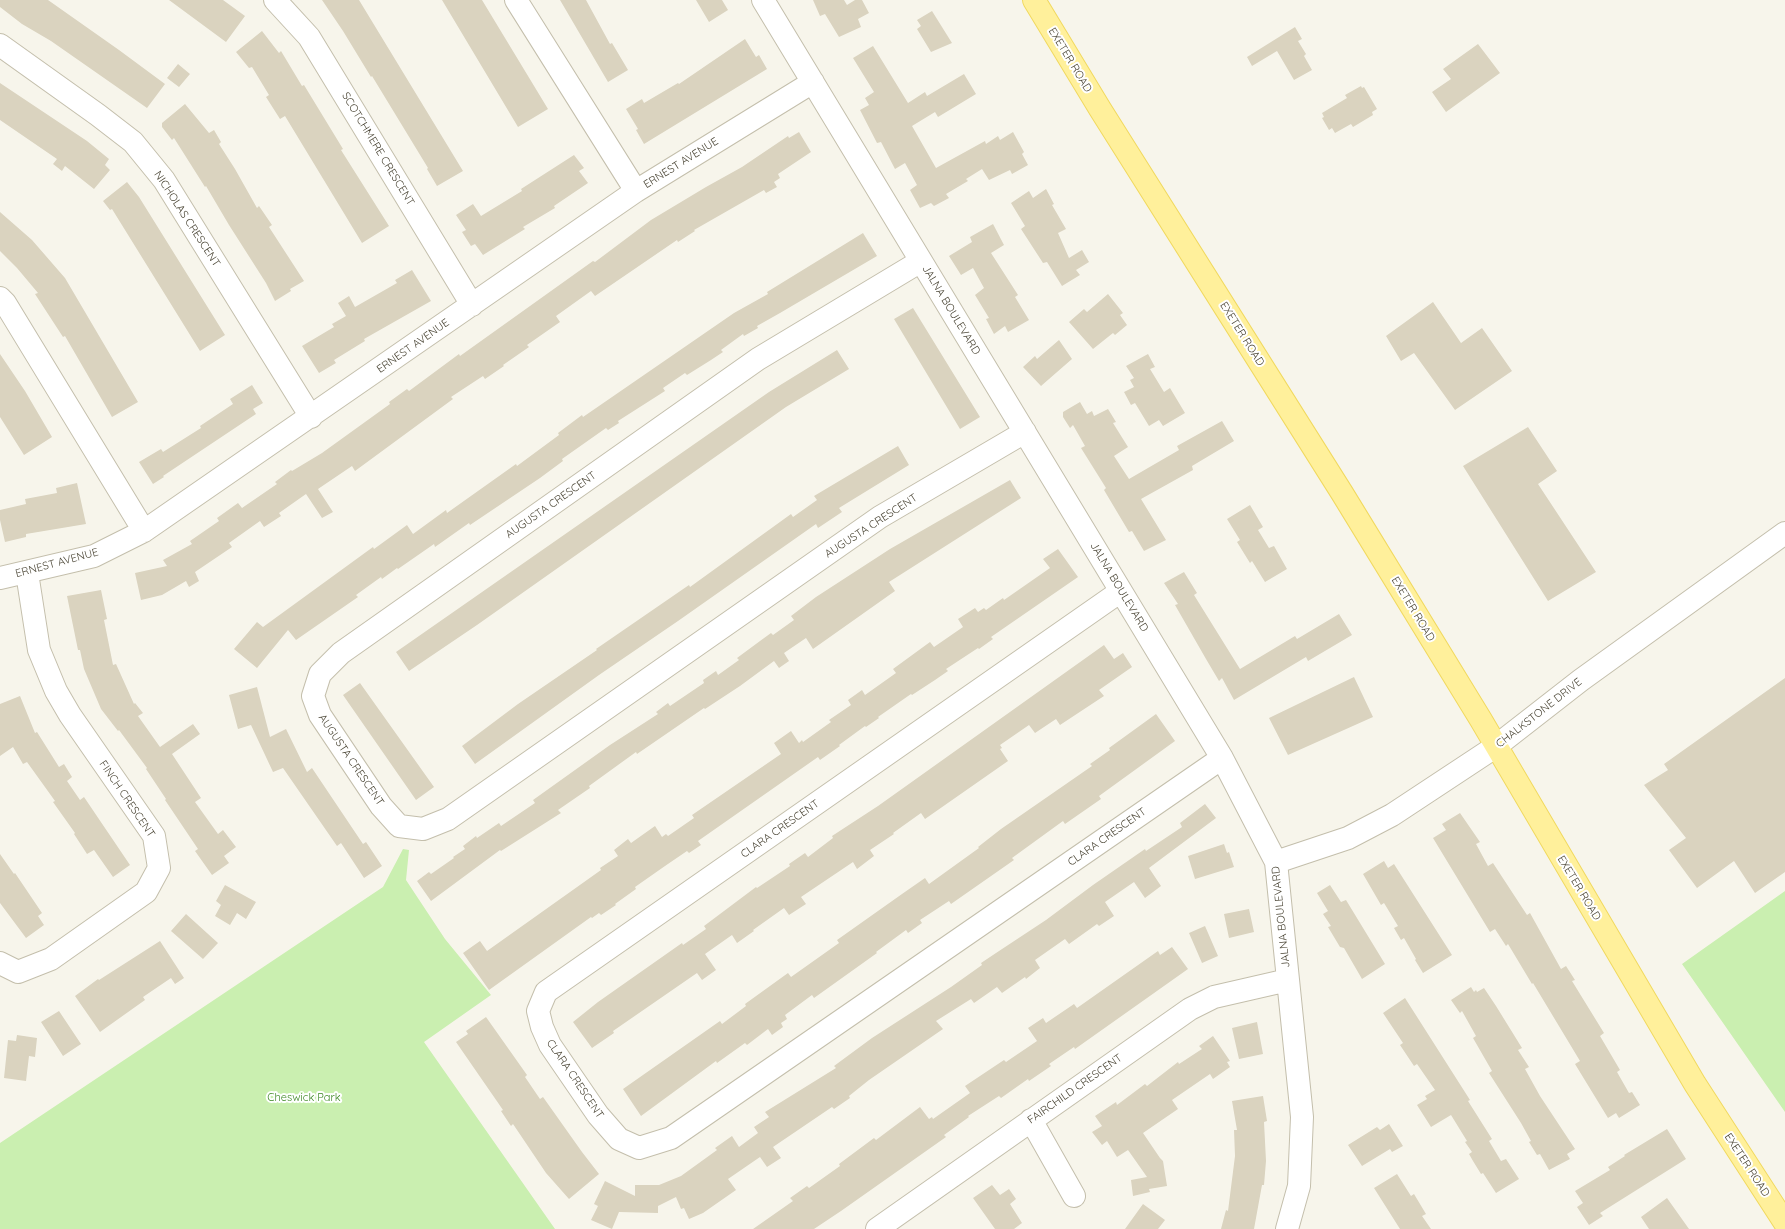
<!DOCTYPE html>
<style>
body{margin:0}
canvas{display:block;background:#f7f5eb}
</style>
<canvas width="1785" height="1229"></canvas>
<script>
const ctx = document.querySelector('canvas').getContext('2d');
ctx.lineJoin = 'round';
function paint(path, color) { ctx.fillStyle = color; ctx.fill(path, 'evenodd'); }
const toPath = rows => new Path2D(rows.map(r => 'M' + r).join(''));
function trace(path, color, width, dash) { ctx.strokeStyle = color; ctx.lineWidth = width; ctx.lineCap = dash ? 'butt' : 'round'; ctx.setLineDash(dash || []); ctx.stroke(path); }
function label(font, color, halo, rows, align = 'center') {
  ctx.font = font + ' Quicksand,sans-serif'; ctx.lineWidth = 4; ctx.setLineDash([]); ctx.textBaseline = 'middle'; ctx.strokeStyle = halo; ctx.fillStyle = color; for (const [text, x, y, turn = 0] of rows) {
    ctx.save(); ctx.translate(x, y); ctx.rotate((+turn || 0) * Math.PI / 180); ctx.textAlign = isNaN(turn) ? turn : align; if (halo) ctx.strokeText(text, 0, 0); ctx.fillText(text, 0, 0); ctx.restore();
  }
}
paint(toPath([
 [403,849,409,850,406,880,445,939,491,995,424,1042,555,1229,0,1229,0,1143,383,887],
 [1785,891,1785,1112,1682,964]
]), '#caefb0');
paint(toPath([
 [0,0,48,0,119,50,165,84,147,108,51,41,22,24,0,7],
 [169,0,223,0,245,16,226,42],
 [322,0,359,0,463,171,437,186,427,169,428,168,372,76,371,77,343,31],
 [442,0,482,0,548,109,518,127],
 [560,0,586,0,610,44,612,43,628,70,608,82],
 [696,0,722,0,728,10,709,22],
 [813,0,844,0,847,5,855,0,862,0,869,13,858,19,861,27,839,37,825,14,820,16],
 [932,11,952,43,931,52,917,29,921,26,917,20],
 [1295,27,1302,39,1298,41,1306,54,1304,56,1312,70,1294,80,1277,51,1252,66,1247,57],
 [262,31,279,53,281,51,302,86,304,85,343,149,341,150,389,226,362,243,285,116,280,119,266,97,269,95,252,67,249,68,236,52],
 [745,39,756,57,759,55,767,69,644,144,636,130,638,129,626,109,642,99,644,103,678,83,679,84],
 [1478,44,1500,73,1446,112,1432,92,1451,79,1443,69],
 [873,46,908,103,925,92,927,96,964,74,976,94,938,117,935,112,912,126,936,168,985,141,986,144,998,136,1000,140,1013,132,1024,152,1022,154,1028,165,1012,174,1010,170,989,180,982,169,966,179,968,181,946,194,949,198,934,206,931,203,920,208,910,190,917,185,905,163,895,169,881,142,877,143,860,110,869,105,865,98,874,92,853,58],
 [178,64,190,74,179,87,167,78],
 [0,83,87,141,109,159,105,165,110,170,94,189,65,166,62,171,53,164,57,159,0,120],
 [1361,86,1362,88,1364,87,1377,109,1372,112,1373,115,1353,127,1351,124,1335,133,1332,128,1329,130,1322,118,1324,117,1322,113,1347,98,1345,95],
 [185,104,209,133,214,130,221,142,219,144,235,169,257,208,259,206,272,225,269,227,304,281,290,289,291,291,275,301,266,283,229,225,206,186,205,187,174,138,172,140,162,127,162,123],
 [799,132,811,152,778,174,780,178,774,182,777,187,766,193,764,190,694,230,695,231,678,242,677,240,595,296,591,291,556,316,560,322,527,345,529,347,503,365,504,366,485,379,483,376,451,397,453,399,355,471,352,466,318,489,333,512,322,518,306,494,279,513,281,516,264,527,260,521,229,543,232,547,195,572,199,581,189,587,186,581,162,595,141,600,135,573,167,566,163,560,192,544,190,541,219,521,217,518,238,503,242,508,277,484,275,482,291,470,292,471,322,453,390,404,389,402,407,389,409,391,459,354,460,356,593,261,595,262,651,220,706,187,742,167,788,136,789,138],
 [574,155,584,168,579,171,588,183,554,206,555,208,523,227,525,229,483,255,475,244,471,246,462,232,466,230,456,215,473,204,481,216,522,191,521,189],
 [127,182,139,197,225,335,200,351,112,209,110,210,103,201],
 [1046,189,1054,204,1052,205,1066,229,1058,233,1069,258,1082,250,1089,262,1076,270,1080,275,1062,286,1047,262,1043,263,1021,229,1025,226,1011,203,1029,191,1033,198],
 [0,212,32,240,65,278,138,402,112,417,65,336,63,337,35,294,38,293,17,268,0,251],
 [993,224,1004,245,991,253,1018,295,1015,297,1029,320,1008,332,1005,326,994,334,986,319,989,318,975,295,984,288,973,268,961,275,949,256,972,242,970,237],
 [863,233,877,256,780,313,757,326,758,328,744,336,743,334,721,350,723,352,711,360,687,375,685,373,663,388,665,391,618,421,619,423,608,430,606,428,562,459,563,461,540,478,470,525,469,523,435,547,434,544,398,569,397,568,382,579,381,577,356,595,358,597,296,640,288,630,257,668,234,649,257,622,263,627,373,547,374,549,407,525,413,534,446,510,447,513,516,464,517,466,559,435,558,433,582,415,583,417,734,313,768,294,767,292],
 [412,270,431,301,364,339,365,341,334,360,336,363,319,373,302,346,334,327,332,324,346,316,338,303,349,296,355,307,397,283,395,280],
 [1108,294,1123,313,1120,315,1127,325,1115,335,1113,333,1093,349,1069,322,1084,309,1087,312],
 [1433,302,1461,343,1482,328,1512,371,1455,410,1414,353,1401,361,1386,336],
 [913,308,980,417,960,429,894,319],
 [1059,340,1072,359,1041,386,1023,367,1035,356,1037,359],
 [837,350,849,369,786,407,477,625,409,671,396,652,769,392],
 [0,354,25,391,52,437,24,455,0,417],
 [1148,354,1155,367,1150,369,1164,392,1170,388,1185,413,1163,426,1159,420,1149,426,1135,403,1131,405,1124,392,1134,387,1130,380,1134,378,1126,366],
 [252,385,263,403,253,409,256,414,163,476,164,477,153,484,139,462,161,449,163,452,201,428,200,426,233,404,230,399],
 [1080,402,1087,414,1092,411,1094,416,1108,409,1116,422,1113,423,1128,447,1114,456,1129,479,1179,450,1177,446,1222,421,1234,441,1192,466,1193,470,1141,499,1166,540,1144,551,1132,531,1129,532,1104,490,1106,488,1081,448,1085,446,1073,425,1070,428,1063,417,1063,412],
 [1528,427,1557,471,1538,484,1596,572,1548,601,1463,466],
 [898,446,909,465,839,508,842,512,818,528,816,524,678,621,599,675,475,764,462,746,518,704,597,650,596,649,689,585,690,587,791,514,793,517,817,500,814,496],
 [1010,480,1021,498,889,582,895,591,813,649,806,638,784,653,789,661,779,668,774,661,740,686,705,709,704,708,637,754,636,752,589,786,590,788,558,810,561,813,501,851,500,850,431,901,417,881,429,872,431,874,454,858,453,857,465,849,463,846,476,836,477,838,499,823,501,826,535,803,533,800,610,745,658,714,656,712,668,703,670,706,704,683,703,680,716,671,718,675,739,660,737,658,760,641,771,633,773,635,794,620,791,616,816,597,890,549],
 [77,483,86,524,26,534,26,537,5,542,0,520,0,510,26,504,25,499,57,493,56,488],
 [1250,505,1263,527,1258,530,1269,548,1274,546,1287,569,1265,582,1252,561,1250,563,1237,542,1240,540,1227,519],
 [1058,549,1078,577,991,637,993,639,979,649,978,648,946,669,948,671,935,680,912,695,911,694,878,717,879,718,866,727,865,726,839,745,840,746,820,760,818,757,698,841,701,845,689,853,687,851,665,866,635,887,636,889,615,904,616,905,601,915,599,913,592,918,591,917,489,990,463,953,480,941,487,951,601,870,600,868,618,856,614,850,628,839,631,843,655,826,662,837,666,834,668,836,694,818,692,815,781,754,774,743,791,731,799,743,802,740,803,742,831,722,829,720,851,705,848,700,862,690,865,695,896,673,893,669,930,642,934,647,963,627,958,619,975,608,978,612,984,608,986,610,1003,598,1004,600,1050,568,1043,559],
 [1184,572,1197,593,1194,595,1240,669,1295,636,1297,639,1339,614,1352,635,1308,661,1306,657,1234,700,1222,678,1219,681,1206,659,1175,605,1178,604,1164,583],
 [101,590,107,619,104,620,113,665,116,664,134,704,135,703,143,713,138,716,160,747,193,724,200,734,172,754,201,798,195,802,218,834,223,830,236,847,224,856,229,863,212,875,195,851,198,849,165,800,166,799,146,769,147,768,119,730,118,731,101,709,84,669,80,650,78,650,67,596],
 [1104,645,1114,659,1123,653,1132,667,1099,690,1104,696,1060,725,1056,719,1035,733,1029,725,1000,745,1002,748,1000,749,1008,761,925,819,921,813,893,833,894,834,870,850,874,856,857,869,853,862,801,897,806,904,789,915,784,908,753,930,754,931,737,943,732,935,705,954,716,970,702,980,697,973,613,1031,614,1033,592,1048,573,1022,598,1002,682,943,683,945,706,929,704,926,756,887,757,888,790,866,789,864,805,853,808,857,833,838,832,836,878,806],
 [1354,677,1373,717,1288,755,1269,718],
 [1785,678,1785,872,1755,893,1734,861,1697,888,1669,850,1686,838,1644,785,1668,770,1664,764],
 [360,683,434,787,416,800,343,695],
 [257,687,270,737,286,729,307,772,312,768,363,844,366,842,382,866,364,878,341,843,337,846,283,768,273,772,251,725,238,729,229,695],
 [20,696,35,733,37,732,59,767,64,764,72,777,67,781,80,800,84,797,130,865,113,877,94,850,87,854,74,834,75,833,53,802,55,801,27,762,23,764,13,747,0,756,0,704],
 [1156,714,1175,741,1099,796,1101,799,1065,824,1063,821,1012,858,1014,860,951,904,949,901,920,920,922,923,908,933,906,930,876,952,877,953,814,998,812,995,785,1015,787,1019,781,1023,783,1027,772,1035,768,1029,747,1045,745,1043,717,1063,716,1061,641,1116,623,1089,720,1021,722,1024,746,1006,745,1004,788,973,791,977,839,943,837,940,902,894,925,878,929,884,979,848,978,847,1001,829,1092,766,1090,764,1110,750,1109,748],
 [1205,804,1216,818,1149,868,1161,886,1145,898,1134,882,1105,902,1114,916,1099,926,1097,924,1069,944,1065,939,1035,960,1040,968,1026,979,1025,977,1002,993,997,987,974,1003,971,999,936,1021,943,1029,869,1080,849,1096,850,1098,834,1109,832,1107,773,1147,781,1158,767,1167,760,1157,728,1179,736,1190,703,1213,689,1219,684,1208,681,1209,676,1197,658,1206,658,1213,619,1212,612,1229,591,1220,598,1206,594,1204,605,1181,635,1196,635,1185,659,1185,681,1176,717,1150,715,1148,732,1136,739,1147,758,1133,754,1127,769,1117,765,1112,836,1068,834,1066,872,1038,951,987,982,965,981,963,996,953,1046,920,1093,885,1145,849,1146,851,1182,827,1180,823],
 [1460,813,1480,842,1476,844,1488,866,1493,863,1527,915,1530,913,1561,969,1566,966,1575,980,1572,981,1604,1033,1600,1036,1620,1070,1617,1072,1629,1093,1632,1092,1640,1105,1619,1118,1616,1113,1608,1118,1575,1064,1580,1061,1533,983,1532,984,1508,944,1506,946,1495,929,1490,932,1433,838,1446,830,1442,824],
 [1224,844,1227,853,1229,852,1234,867,1195,879,1188,856],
 [0,854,14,874,15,873,42,913,38,916,44,925,26,938,0,903],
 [1384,861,1388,868,1394,864,1452,955,1423,973,1415,960,1416,959,1404,938,1401,940,1394,928,1398,926,1384,903,1381,905,1363,874],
 [225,885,256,902,246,919,237,913,230,925,215,916,221,905,216,901],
 [1330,885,1341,902,1346,900,1385,964,1362,979,1344,948,1340,947,1328,927,1331,926,1323,914,1328,911,1317,893],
 [1249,909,1254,932,1229,938,1224,914],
 [186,914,218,943,203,959,171,931],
 [1205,926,1218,956,1202,963,1189,933],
 [160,941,184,978,175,984,171,978,143,997,145,1000,100,1032,75,996,98,979,99,980],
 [1172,947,1188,969,1075,1049,1074,1047,1049,1064,1051,1066,1029,1081,1028,1079,1001,1098,999,1096,968,1116,969,1117,944,1135,946,1137,841,1211,814,1229,753,1229,793,1201,790,1198,807,1186,809,1188,840,1166,839,1164,874,1138,876,1140,920,1107,929,1119,932,1117,933,1119,970,1093,965,1086,1004,1060,1006,1062,1037,1041,1028,1028,1043,1018,1046,1023,1074,1004,1077,1008,1158,951,1160,955],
 [1471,987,1474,992,1476,990,1477,992,1484,988,1496,1006,1522,1048,1518,1050,1529,1067,1525,1069,1540,1096,1575,1149,1567,1154,1570,1159,1549,1170,1540,1154,1537,1155,1529,1142,1531,1141,1521,1123,1489,1073,1492,1071,1473,1038,1476,1036,1462,1011,1460,1013,1451,1000],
 [1405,998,1470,1100,1468,1101,1492,1139,1489,1141,1501,1161,1506,1159,1519,1179,1496,1193,1483,1173,1481,1174,1473,1161,1469,1154,1472,1152,1465,1142,1467,1141,1451,1115,1431,1127,1417,1105,1427,1099,1425,1096,1435,1090,1417,1064,1414,1066,1400,1045,1403,1043,1383,1013],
 [59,1011,81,1044,63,1056,41,1022],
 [486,1017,527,1075,525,1077,540,1099,543,1097,582,1152,599,1174,569,1199,546,1173,513,1124,511,1126,501,1111,503,1110,456,1042,468,1034,466,1031],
 [1257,1022,1263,1054,1239,1059,1232,1028],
 [17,1035,37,1038,35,1057,29,1056,26,1081,4,1078,8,1040,16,1041],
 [1213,1036,1230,1061,1227,1062,1230,1067,1213,1079,1210,1074,1172,1100,1178,1109,1143,1133,1160,1158,1163,1161,1167,1186,1149,1189,1150,1192,1133,1196,1131,1180,1147,1177,1128,1150,1117,1157,1107,1141,1102,1145,1092,1132,1102,1126,1095,1116,1116,1102,1117,1105,1145,1084,1147,1086,1178,1062,1179,1064,1202,1049,1199,1046],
 [1263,1096,1267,1121,1264,1122,1266,1161,1264,1185,1262,1185,1254,1229,1221,1229,1226,1210,1228,1211,1235,1156,1234,1130,1237,1130,1232,1101],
 [1389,1124,1403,1146,1392,1152,1390,1149,1362,1166,1348,1145,1377,1127,1380,1130],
 [1667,1129,1686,1159,1600,1213,1603,1216,1589,1225,1577,1207,1583,1203,1575,1191,1610,1170,1608,1167,1625,1156,1624,1155],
 [1397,1174,1411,1196,1414,1194,1426,1214,1422,1216,1431,1229,1400,1229,1374,1188],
 [992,1185,1000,1195,1009,1189,1016,1199,1010,1204,1022,1223,1014,1229,995,1229,973,1198],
 [1667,1198,1689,1229,1649,1229,1641,1217],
 [1143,1204,1165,1220,1158,1229,1125,1229]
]), '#dad3bf');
const minor = toPath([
 [275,0,309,37,472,305],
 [516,0,636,191],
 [763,0,1222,758,1276,862,1302,1117,1299,1186,1287,1229],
 [0,45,98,115,133,142,164,180,311,417],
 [921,261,758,359,341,653,320,674,313,696,320,715,381,806,399,826,423,829,448,819,880,517,1025,432],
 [0,298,5,303,144,531],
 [0,578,94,556,144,531,636,191,813,82],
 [1121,591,546,992,538,1011,542,1027,550,1045,598,1115,619,1139,639,1148,671,1138,1222,758],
 [1276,862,1348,838,1392,815,1495,747,1581,680,1785,533],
 [0,963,18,972,51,959,146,892,159,868,154,836,70,715,56,691,39,650,27,573],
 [1031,1120,1074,1196],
 [877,1229,1190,1009,1214,997,1288,980]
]);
const major = toPath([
 [1034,0,1100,109,1342,493,1481,720,1695,1084,1785,1223]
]);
trace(minor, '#c4bfac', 24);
trace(major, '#f1d95f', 24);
trace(minor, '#fff', 22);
trace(major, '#fff09b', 22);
label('11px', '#4c4737', '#fff', [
 ["EXETER ROAD",1070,60,59],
 ["SCOTCHMERE CRESCENT",378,149,59],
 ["ERNEST AVENUE",681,163,-32],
 ["NICHOLAS CRESCENT",187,219,57],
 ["JALNA BOULEVARD",951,310,59],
 ["EXETER ROAD",1242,334,58],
 ["ERNEST AVENUE",413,346,-35],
 ["AUGUSTA CRESCENT",551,505,-35],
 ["AUGUSTA CRESCENT",871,526,-33],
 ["ERNEST AVENUE",57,563,-15],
 ["JALNA BOULEVARD",1119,587,59],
 ["EXETER ROAD",1413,609,59],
 ["CHALKSTONE DRIVE",1539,713,-38],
 ["AUGUSTA CRESCENT",351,760,56],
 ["FINCH CRESCENT",127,799,56],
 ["CLARA CRESCENT",780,829,-35],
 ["CLARA CRESCENT",1107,837,-35],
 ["EXETER ROAD",1579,888,59],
 ["JALNA BOULEVARD",1281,917,-96],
 ["CLARA CRESCENT",575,1079,56],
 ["FAIRCHILD CRESCENT",1075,1089,-35],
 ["EXETER ROAD",1747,1165,57]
]);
label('11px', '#3b8622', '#fff', [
 ["Cheswick Park",304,1098]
]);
</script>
